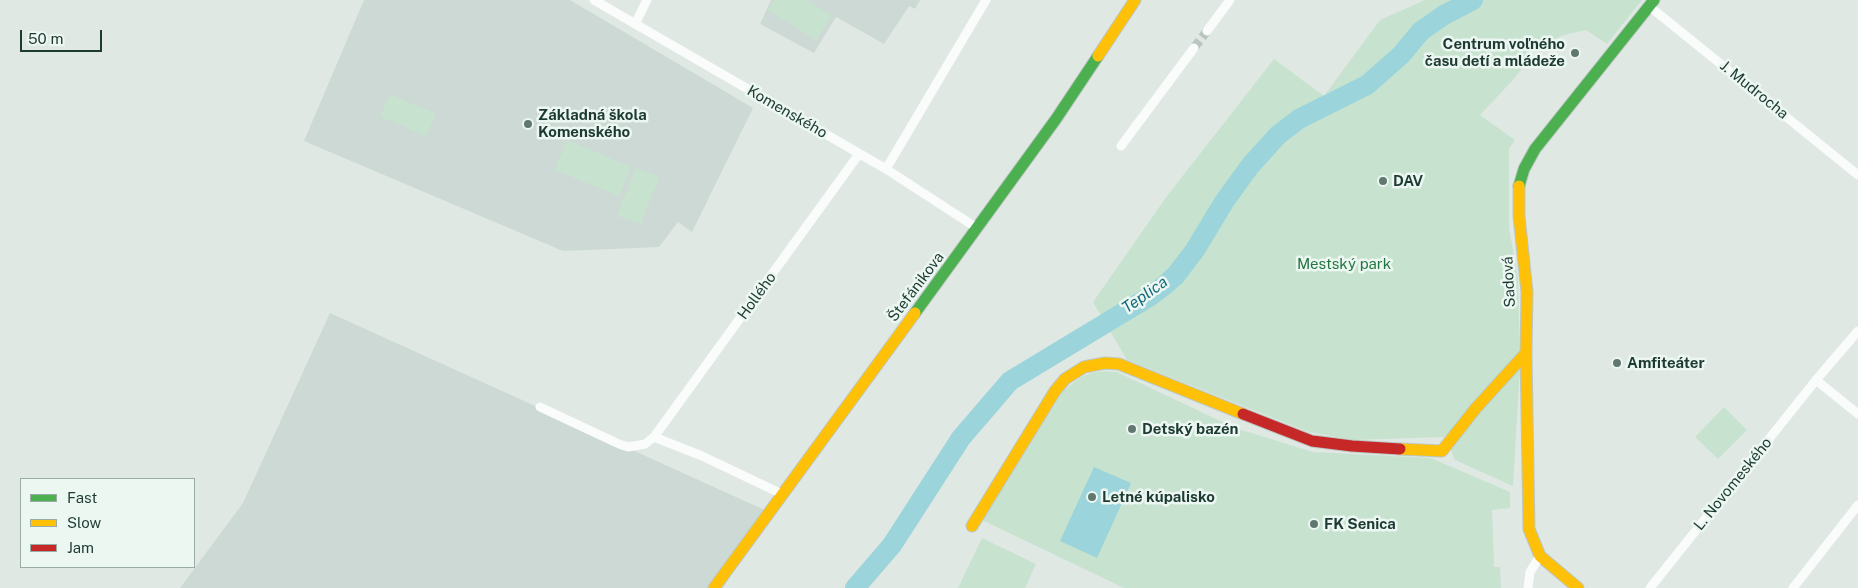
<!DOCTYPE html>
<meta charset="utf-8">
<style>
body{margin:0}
#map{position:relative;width:1858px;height:588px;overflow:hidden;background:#e0e8e4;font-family:"Public Sans",sans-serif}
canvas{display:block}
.legend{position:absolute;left:20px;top:478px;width:175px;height:90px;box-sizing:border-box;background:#edf7f2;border:1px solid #9aaca6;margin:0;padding:6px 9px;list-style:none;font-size:15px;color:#1d3b33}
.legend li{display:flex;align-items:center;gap:10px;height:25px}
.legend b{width:25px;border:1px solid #9aaca6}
.scale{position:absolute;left:20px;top:30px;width:82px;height:22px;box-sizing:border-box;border:2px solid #1d3b33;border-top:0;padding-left:6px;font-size:15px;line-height:18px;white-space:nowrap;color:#1d3b33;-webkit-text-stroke:4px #edf7f2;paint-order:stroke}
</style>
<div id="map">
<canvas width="1858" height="588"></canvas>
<ul class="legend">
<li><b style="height:6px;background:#4caf50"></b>Fast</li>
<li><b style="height:6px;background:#ffc107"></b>Slow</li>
<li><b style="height:6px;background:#c62828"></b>Jam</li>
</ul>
<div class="scale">50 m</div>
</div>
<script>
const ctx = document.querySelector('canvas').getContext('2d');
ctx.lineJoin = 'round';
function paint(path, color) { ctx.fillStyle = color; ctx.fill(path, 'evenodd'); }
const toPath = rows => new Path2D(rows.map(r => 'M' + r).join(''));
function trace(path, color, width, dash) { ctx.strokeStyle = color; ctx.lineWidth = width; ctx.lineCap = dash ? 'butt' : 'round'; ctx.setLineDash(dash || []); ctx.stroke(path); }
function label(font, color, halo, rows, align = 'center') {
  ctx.font = font + ' "Public Sans",sans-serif'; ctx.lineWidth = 5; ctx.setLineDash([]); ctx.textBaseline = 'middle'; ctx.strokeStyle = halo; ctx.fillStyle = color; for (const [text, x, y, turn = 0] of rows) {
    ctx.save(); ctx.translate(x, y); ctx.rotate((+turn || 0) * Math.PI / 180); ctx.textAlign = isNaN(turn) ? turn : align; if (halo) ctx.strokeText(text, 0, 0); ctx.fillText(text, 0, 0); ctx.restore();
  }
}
paint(toPath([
 [364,0,570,0,753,108,692,232,678,222,659,247,563,251,304,141],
 [771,0,920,0,915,9,909,6,884,44,836,17,814,53,760,24],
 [330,313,769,512,723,588,180,588,243,503]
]), '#cdd9d4');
paint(toPath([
 [774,0,808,0,832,16,816,40,768,10],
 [1425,0,1642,0,1607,44,1586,30,1564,35,1544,44,1532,47,1526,54,1529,60,1513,80,1480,115,1515,140,1509,149,1509,228,1518,277,1520,367,1513,486,1455,460,1445,437,1353,440,1309,432,1127,360,1093,302,1167,196,1274,59,1324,96,1380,20],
 [390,94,436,114,426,136,380,116],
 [567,140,631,167,619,196,555,170],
 [636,168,659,177,641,224,617,216],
 [1105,371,1117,372,1235,428,1313,452,1431,458,1510,492,1510,508,1492,510,1494,567,1500,567,1501,588,1124,588,982,520,1063,391,1081,377,1091,373],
 [1724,407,1747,430,1718,459,1695,437],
 [982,538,1036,564,1025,588,958,588]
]), '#c7e3cf');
paint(toPath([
 [1094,467,1131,483,1097,558,1060,541]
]), '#9bd4db');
trace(toPath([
 [855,588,892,545,961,438,1010,381,1149,297,1165,285,1176,275,1195,250,1224,202,1250,166,1278,135,1299,119,1367,85,1401,55,1421,31,1444,15,1473,0]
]), '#9bd4db', 20);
trace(toPath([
 [1194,48,1207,31]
]), '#b9c5c1', 9, [9, 4.5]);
const fast = toPath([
 [1519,186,1524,169,1535,149,1654,0],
 [915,313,1056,119,1098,56]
]);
const slow = toPath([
 [1098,56,1135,0],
 [1519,186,1519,216,1527,292,1526,353,1529,529,1540,556,1578,588],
 [1400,449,1442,451,1476,408,1526,353],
 [972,526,1055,391,1065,379,1084,367,1105,363,1119,364,1243,414],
 [714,588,915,313]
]);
const jam = toPath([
 [1243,414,1312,441,1352,446,1400,449]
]);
trace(fast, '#bcc7c3', 13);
trace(slow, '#bcc7c3', 13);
trace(jam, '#bcc7c3', 13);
trace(toPath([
 [594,0,886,169,977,228],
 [1649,6,1858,175],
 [635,24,647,0],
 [1207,31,1230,0],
 [1121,146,1194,48],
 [886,169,986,0],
 [1816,380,1858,414],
 [540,407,619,444,628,447,645,444,654,437,702,456,782,494],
 [654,437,859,154],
 [1528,588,1530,572,1540,556],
 [1650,588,1816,380,1858,331],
 [1793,588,1858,505]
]), '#fafcfb', 9);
trace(fast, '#4caf50', 11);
trace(slow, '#ffc107', 11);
trace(jam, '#c62828', 11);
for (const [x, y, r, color] of [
 [1575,53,5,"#617871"],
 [528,124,5,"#617871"],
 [1383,181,5,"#617871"],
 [1617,363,5,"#617871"],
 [1132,429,5,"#617871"],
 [1092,497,5,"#617871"],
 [1314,524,5,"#617871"]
]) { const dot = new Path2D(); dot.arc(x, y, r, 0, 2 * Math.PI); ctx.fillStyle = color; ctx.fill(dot); trace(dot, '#edf7f2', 2); }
label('bold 15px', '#1d3b33', '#edf7f2', [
 ["Centrum voľného",1565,44,"right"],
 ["času detí a mládeže",1565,61,"right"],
 ["Základná škola",538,115],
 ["Komenského",538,132],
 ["DAV",1393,181],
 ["Amfiteáter",1627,363],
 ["Detský bazén",1142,429],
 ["Letné kúpalisko",1102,497],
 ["FK Senica",1324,524]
], 'left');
label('15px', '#1d3b33', '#edf7f2', [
 ["J. Mudrocha",1754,90,39],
 ["Komenského",787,112,30],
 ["Sadová",1509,282,-93],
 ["Štefánikova",916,287,-53],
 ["Hollého",757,296,-54],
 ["L. Novomeského",1733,484,-51]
]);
label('15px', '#237642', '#edf7f2', [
 ["Mestský park",1344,264]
]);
label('italic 16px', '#116c7d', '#edf7f2', [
 ["Teplica",1145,295,-35]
]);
</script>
